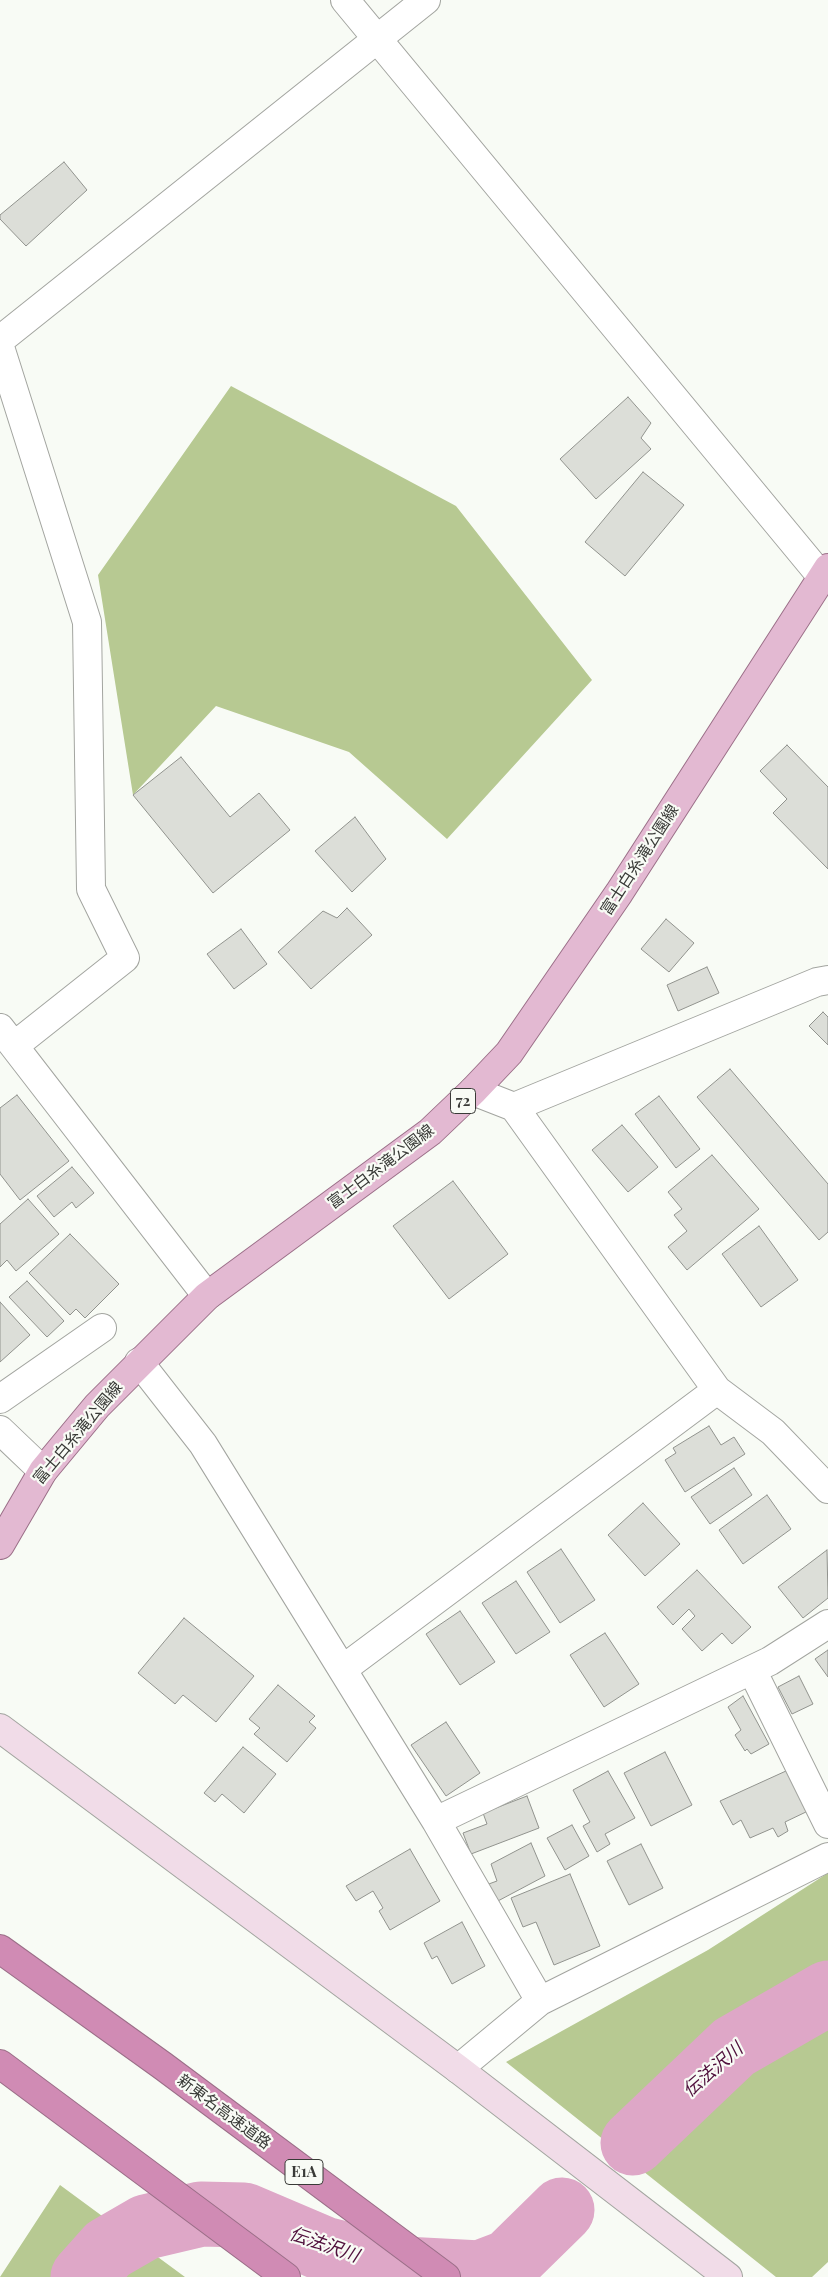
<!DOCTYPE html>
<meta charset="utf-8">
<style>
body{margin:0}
canvas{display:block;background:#f8fbf5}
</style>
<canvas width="828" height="2277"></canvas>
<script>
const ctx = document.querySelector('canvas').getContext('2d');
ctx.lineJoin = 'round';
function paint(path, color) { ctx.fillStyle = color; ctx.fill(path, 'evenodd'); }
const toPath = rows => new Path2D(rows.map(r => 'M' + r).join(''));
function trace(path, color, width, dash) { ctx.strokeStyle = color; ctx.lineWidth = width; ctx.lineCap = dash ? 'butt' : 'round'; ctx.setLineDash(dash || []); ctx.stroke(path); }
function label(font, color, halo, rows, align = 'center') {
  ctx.font = font + ' "Playfair Display","Noto Sans JP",serif'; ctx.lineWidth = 4.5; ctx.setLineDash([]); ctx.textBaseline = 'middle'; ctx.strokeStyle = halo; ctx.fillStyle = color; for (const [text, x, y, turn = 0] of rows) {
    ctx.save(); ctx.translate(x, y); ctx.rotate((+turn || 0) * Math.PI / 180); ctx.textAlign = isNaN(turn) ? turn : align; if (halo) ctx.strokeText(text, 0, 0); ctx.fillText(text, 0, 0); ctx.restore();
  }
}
paint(toPath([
 [231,386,456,506,592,680,447,839,349,752,216,706,133,795,98,575],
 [828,1873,828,2262,812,2277,776,2277,506,2062,708,1950],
 [60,2185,185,2277,0,2277]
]), '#b7c992');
trace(toPath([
 [633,2143,734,2047,828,1993],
 [83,2277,108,2249,146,2227,201,2214,244,2215,324,2249,404,2269,480,2273,509,2262,562,2210]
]), '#dea7c7', 65);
const building = toPath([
 [64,162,87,190,26,246,0,219,0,215,64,162],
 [628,397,651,423,641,438,651,449,596,499,560,459,628,397],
 [643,472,684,505,625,576,585,542,643,472],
 [787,745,828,787,828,869,773,813,787,799,760,771,787,745],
 [181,757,230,817,259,793,290,830,213,893,133,795,181,757],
 [355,817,386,859,352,892,315,851,355,817],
 [347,908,372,935,311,989,278,952,323,911,337,918,347,908],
 [666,919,694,943,669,972,641,949,666,919],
 [241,929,267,964,234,989,207,954,241,929],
 [707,967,719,993,678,1011,667,985,707,967],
 [823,1012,828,1017,828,1045,809,1026,823,1012],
 [730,1069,828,1184,828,1232,819,1240,697,1097,730,1069],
 [17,1095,69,1161,20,1200,0,1174,0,1108,17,1095],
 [659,1096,700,1149,676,1168,635,1114,659,1096],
 [622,1125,658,1167,628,1192,592,1150,622,1125],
 [712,1155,759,1209,687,1270,668,1247,687,1231,674,1215,682,1209,668,1192,712,1155],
 [72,1167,94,1193,76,1208,72,1202,54,1217,37,1196,72,1167],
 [453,1181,508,1254,449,1299,393,1226,453,1181],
 [28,1199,59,1234,16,1271,7,1260,0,1267,0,1224,28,1199],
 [759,1226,798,1280,761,1307,722,1254,759,1226],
 [70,1234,119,1284,85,1318,76,1309,70,1315,29,1273,70,1234],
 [27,1281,64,1321,47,1337,9,1297,27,1281],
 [0,1302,30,1335,0,1362,0,1302],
 [709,1426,721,1445,734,1437,745,1454,685,1492,665,1460,676,1453,673,1448,709,1426],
 [734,1468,752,1495,710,1524,691,1497,734,1468],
 [767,1495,791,1529,743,1564,719,1530,767,1495],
 [643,1503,680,1544,645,1576,608,1535,643,1503],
 [561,1549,595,1600,560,1623,527,1572,561,1549],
 [827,1550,828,1598,803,1618,778,1587,827,1550],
 [697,1570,751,1627,732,1644,722,1633,702,1651,682,1629,695,1616,689,1609,673,1625,657,1607,697,1570],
 [516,1581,550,1632,516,1654,482,1603,516,1581],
 [460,1611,495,1662,460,1685,426,1634,460,1611],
 [184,1618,254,1676,216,1722,183,1695,175,1704,138,1673,184,1618],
 [605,1633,639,1684,604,1707,570,1655,605,1633],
 [828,1650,828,1677,815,1659,828,1650],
 [799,1676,813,1704,792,1714,778,1687,799,1676],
 [278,1685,315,1716,309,1722,316,1728,287,1762,254,1734,260,1728,249,1719,278,1685],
 [743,1696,769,1744,751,1754,747,1749,745,1751,735,1735,741,1730,728,1707,743,1696],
 [446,1722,480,1773,446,1796,411,1745,446,1722],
 [243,1747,276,1774,244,1813,222,1794,215,1802,204,1793,243,1747],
 [665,1752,692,1805,651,1826,624,1773,665,1752],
 [608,1771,635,1818,605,1834,610,1844,597,1852,583,1826,590,1822,573,1790,608,1771],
 [786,1771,808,1811,785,1822,788,1831,778,1837,773,1828,750,1838,741,1820,733,1825,720,1801,786,1771],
 [527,1796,539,1828,471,1854,463,1833,487,1824,483,1813,527,1796],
 [572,1825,589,1856,565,1870,547,1838,572,1825],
 [531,1843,545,1876,496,1902,486,1885,497,1881,491,1864,531,1843],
 [641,1844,663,1888,629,1905,607,1861,641,1844],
 [410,1849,440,1901,390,1930,379,1911,383,1908,373,1891,356,1901,346,1886,410,1849],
 [570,1874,600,1946,554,1965,536,1922,523,1927,511,1898,570,1874],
 [462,1922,485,1966,452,1984,437,1956,432,1959,424,1943,462,1922]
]);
paint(building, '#dcded8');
trace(building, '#91938e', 1);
const street = toPath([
 [345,0,822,577],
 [0,340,426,0],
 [0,347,87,622,91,889,125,958,14,1046],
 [0,1028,207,1296],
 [473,1091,514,1107,817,982,828,980],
 [514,1107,717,1390],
 [139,1362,203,1444,436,1821,540,2001],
 [0,1399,102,1328],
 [0,1430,43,1471],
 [343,1669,717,1390,773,1432,828,1489],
 [752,1670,828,1824],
 [436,1821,770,1661,828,1624],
 [458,2069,540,2001,828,1857]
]);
const secondary = toPath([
 [0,1728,458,2069,728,2277]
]);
const primary = toPath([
 [0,1545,43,1471,97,1406,207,1296,430,1132,473,1091,509,1053,619,893,828,568]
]);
const highway = toPath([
 [0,1949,163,2066,446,2277],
 [0,2064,286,2277]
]);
trace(street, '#a3a5a0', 30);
trace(secondary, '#a3a5a0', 30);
trace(primary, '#9b6f88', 30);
trace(highway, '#9b6f88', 30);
trace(street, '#fff', 28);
trace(secondary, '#f1dce8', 28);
trace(primary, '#e3b9d2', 28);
trace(highway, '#d08bb4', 28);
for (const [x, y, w] of [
 [463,1101,25],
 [304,2172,38]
]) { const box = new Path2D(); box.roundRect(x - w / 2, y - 12.5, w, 25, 4); ctx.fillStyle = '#f8fbf5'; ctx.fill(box); trace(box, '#393a37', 1); }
label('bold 15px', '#393a37', null, [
 ["72",463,1101],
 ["E1A",304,2172]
]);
label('16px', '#393a37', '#f8fbf5', [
 ["富士白糸滝公園線",640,860,-57],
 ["富士白糸滝公園線",381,1167,-37],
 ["富士白糸滝公園線",78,1433,-50],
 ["新東名高速道路",224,2112,37]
]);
label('italic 18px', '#50103c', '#f8fbf5', [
 ["伝法沢川",713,2070,-41],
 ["伝法沢川",324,2245,19]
]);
</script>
